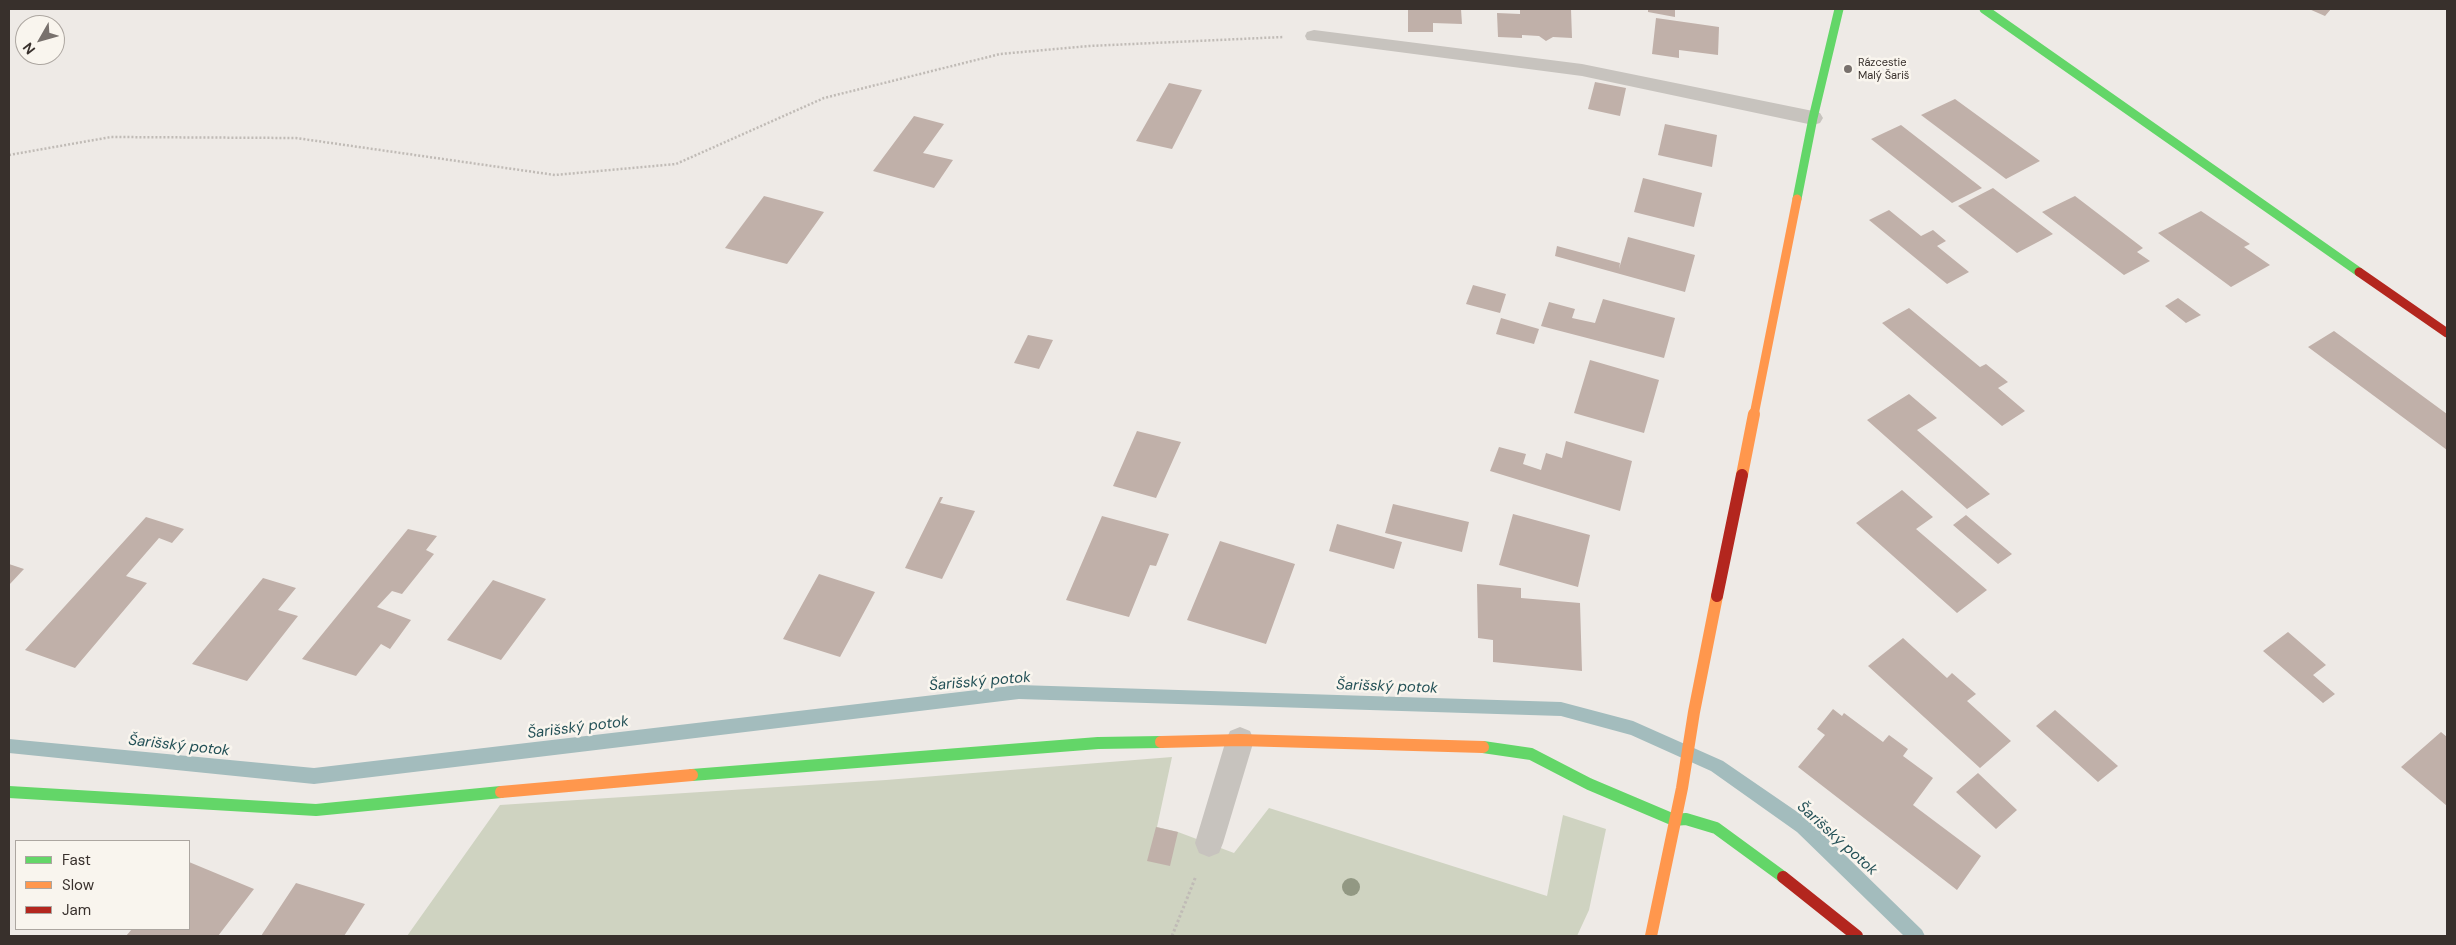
<!DOCTYPE html>
<meta charset="utf-8">
<style>
body{margin:0}
#map{position:relative;width:2456px;height:945px;overflow:hidden;background:#eeeae6;font-family:"DM Sans",sans-serif}
canvas{display:block}
.frame{position:absolute;inset:0;border:10px solid #38302c;pointer-events:none}
.legend{position:absolute;left:15px;top:840px;width:175px;height:90px;box-sizing:border-box;background:#f9f5ee;border:1px solid #aca6a0;margin:0;padding:6px 9px;list-style:none;font-size:15px;color:#38302c}
.legend li{display:flex;align-items:center;gap:10px;height:25px}
.legend b{width:25px;border:1px solid #aca6a0}
.north{position:absolute;left:15px;top:15px;width:50px;height:50px;box-sizing:border-box;background:#f9f5ee;border:1px solid #aca6a0;border-radius:50%;rotate:232deg;font-size:14px;font-weight:700;line-height:20px;text-align:center;color:#38302c}
.north::after{content:'';display:block;margin:auto;width:18px;height:22px;background:#78716d;clip-path:polygon(50% 0,100% 100%,50% 72%,0 100%)}
</style>
<div id="map">
<canvas width="2456" height="945"></canvas>
<div class="frame"></div>
<ul class="legend">
<li><b style="height:6px;background:#63d668"></b>Fast</li>
<li><b style="height:6px;background:#ff974d"></b>Slow</li>
<li><b style="height:6px;background:#b3261e"></b>Jam</li>
</ul>
<div class="north">N</div>
</div>
<script>
const ctx = document.querySelector('canvas').getContext('2d');
ctx.lineJoin = 'round';
function paint(path, color) { ctx.fillStyle = color; ctx.fill(path, 'evenodd'); }
const toPath = rows => new Path2D(rows.map(r => 'M' + r).join(''));
function trace(path, color, width, dash) { ctx.strokeStyle = color; ctx.lineWidth = width; ctx.lineCap = dash ? 'butt' : 'round'; ctx.setLineDash(dash || []); ctx.stroke(path); }
function label(font, color, halo, rows, align = 'center') {
  ctx.font = font + ' "DM Sans",sans-serif'; ctx.lineWidth = 5; ctx.setLineDash([]); ctx.textBaseline = 'middle'; ctx.strokeStyle = halo; ctx.fillStyle = color; for (const [text, x, y, turn = 0] of rows) {
    ctx.save(); ctx.translate(x, y); ctx.rotate((+turn || 0) * Math.PI / 180); ctx.textAlign = isNaN(turn) ? turn : align; if (halo) ctx.strokeText(text, 0, 0); ctx.fillText(text, 0, 0); ctx.restore();
  }
}
paint(toPath([
 [1172,757,1157,827,1178,832,1234,853,1269,808,1547,896,1563,815,1606,829,1589,910,1577,936,407,936,500,805,886,780]
]), '#cfd3c1');
paint(toPath([
 [1019,685,1561,702,1633,721,1723,761,1809,820,1922,930,1925,936,1904,936,1797,832,1711,771,1631,735,1561,716,1019,699,314,784,9,753,9,739,314,768,1019,685]
]), '#a3bcbd');
paint(toPath([
 [1408,9,1461,9,1462,24,1433,23,1433,32,1408,32],
 [1520,9,1571,9,1572,38,1553,37,1546,41,1539,36,1522,35,1522,38,1498,37,1497,13,1520,14],
 [1648,9,1675,9,1675,17,1648,12],
 [2309,9,2331,9,2325,16],
 [1656,18,1719,27,1718,55,1679,50,1679,58,1652,54],
 [1595,82,1626,88,1620,116,1588,109],
 [1169,83,1202,90,1172,149,1136,141],
 [1955,99,2040,161,2006,179,1921,115],
 [914,116,944,124,923,153,953,160,934,188,873,171],
 [1665,124,1717,135,1712,167,1658,155],
 [1901,125,1982,188,1952,203,1871,139],
 [1643,178,1702,193,1694,227,1634,212],
 [1993,188,2053,234,2017,253,1958,206],
 [764,196,824,212,787,264,725,248],
 [2075,196,2143,248,2137,252,2150,261,2124,275,2042,212],
 [1889,210,1921,236,1933,230,1946,241,1937,246,1969,272,1947,284,1869,220],
 [2201,211,2250,244,2244,247,2270,265,2231,287,2158,233],
 [1628,237,1695,255,1685,292,1555,256,1557,246,1620,263,1619,269],
 [1473,285,1506,294,1500,313,1466,304],
 [2178,298,2201,315,2186,323,2165,306],
 [1603,299,1675,318,1664,358,1541,326,1549,302,1575,309,1572,318,1595,323],
 [1909,308,1980,367,1986,364,2008,382,1998,388,2025,411,2002,426,1882,323],
 [1501,318,1539,329,1534,344,1496,334],
 [2334,331,2447,414,2447,450,2308,347],
 [1028,335,1053,340,1039,369,1014,363],
 [1590,360,1659,380,1644,433,1574,413],
 [1909,394,1937,418,1917,430,1990,494,1967,509,1867,420],
 [1137,431,1181,442,1156,498,1113,486],
 [1566,441,1632,461,1620,511,1490,471,1499,447,1526,454,1523,464,1541,470,1546,453,1562,458],
 [1902,490,1933,517,1916,529,1987,590,1957,613,1856,523],
 [940,497,943,497,940,503,975,511,942,579,905,568],
 [1393,504,1469,522,1462,552,1385,533],
 [1513,514,1590,535,1578,587,1499,565],
 [1966,515,2012,554,1998,564,1953,525],
 [1102,516,1169,534,1156,566,1150,565,1129,617,1066,600],
 [146,517,184,529,172,543,159,538,126,576,147,583,75,668,25,650],
 [1337,524,1402,542,1394,569,1329,551],
 [408,529,437,536,426,550,434,554,402,594,392,591,377,607,411,620,390,649,381,644,356,676,302,659],
 [1220,541,1295,564,1266,644,1187,620],
 [9,564,24,569,9,585],
 [819,574,875,592,840,657,783,639],
 [263,578,296,588,278,610,298,616,247,681,192,664],
 [493,580,546,599,501,660,447,640],
 [1477,584,1521,588,1521,598,1580,603,1582,671,1493,662,1493,640,1478,638],
 [2288,632,2326,665,2313,675,2335,694,2323,703,2263,651],
 [1903,638,1947,678,1952,673,1976,694,1967,701,2011,741,1980,768,1868,666],
 [1833,709,1842,716,1844,713,1883,742,1889,735,1908,749,1903,756,1933,778,1913,805,1981,856,1957,890,1798,767,1825,735,1817,729],
 [2055,710,2118,766,2098,782,2036,726],
 [2441,732,2447,737,2447,806,2401,767],
 [1978,773,2017,810,1996,829,1956,792],
 [1156,827,1178,832,1170,866,1147,861],
 [189,862,254,889,218,936,126,936,132,929,189,929],
 [296,883,365,904,344,936,261,936]
]), '#c0b0a9');
trace(toPath([
 [9,155,111,137,296,138,555,175,676,164,824,98,1000,54,1089,46,1283,37]
]), '#c0bbb6', 2.5, [2, 2]);
trace(toPath([
 [1172,936,1196,876]
]), '#c0bbb6', 3, [2.5, 2.5]);
paint(toPath([
 [1314,30,1582,64,1813,111,1820,113,1823,118,1820,123,1813,125,1582,76,1307,40,1305,36,1307,32,1314,30],
 [1240,727,1250,731,1254,740,1223,843,1219,853,1209,857,1199,853,1195,843,1226,740,1230,731,1240,727]
]), '#c7c3be');
trace(toPath([
 [1984,9,2359,272],
 [1797,199,1813,118,1839,9]
]), '#63d668', 9);
trace(toPath([
 [1483,747,1531,754,1589,784,1674,820,1686,819,1716,828,1783,877],
 [692,775,1098,743,1161,742],
 [9,792,316,810,501,792]
]), '#63d668', 12);
trace(toPath([
 [1754,415,1797,199]
]), '#ff974d', 9);
trace(toPath([
 [1742,475,1754,414],
 [1161,742,1240,740,1483,747],
 [501,792,692,775],
 [1651,936,1682,788,1694,712,1717,596]
]), '#ff974d', 12);
trace(toPath([
 [2359,272,2447,333]
]), '#b3261e', 9);
trace(toPath([
 [1717,596,1742,475],
 [1783,877,1857,936]
]), '#b3261e', 12);
ctx.fillStyle = '#929883';
for (const [x, y] of [
 [1351,887]
]) { ctx.beginPath(); ctx.arc(x, y, 9, 0, 2 * Math.PI); ctx.fill(); }
for (const [x, y, r, color] of [
 [1848,69,5,"#78716d"]
]) { const dot = new Path2D(); dot.arc(x, y, r, 0, 2 * Math.PI); ctx.fillStyle = color; ctx.fill(dot); trace(dot, '#f9f5ee', 2); }
label('11px', '#38302c', '#f9f5ee', [
 ["Rázcestie",1858,63],
 ["Malý Šariš",1858,76]
], 'left');
label('italic 15px', '#245157', '#f9f5ee', [
 ["Šarišský potok",980,682,-5],
 ["Šarišský potok",1387,687,2],
 ["Šarišský potok",578,728,-7],
 ["Šarišský potok",179,746,6],
 ["Šarišský potok",1837,839,42]
]);
</script>
